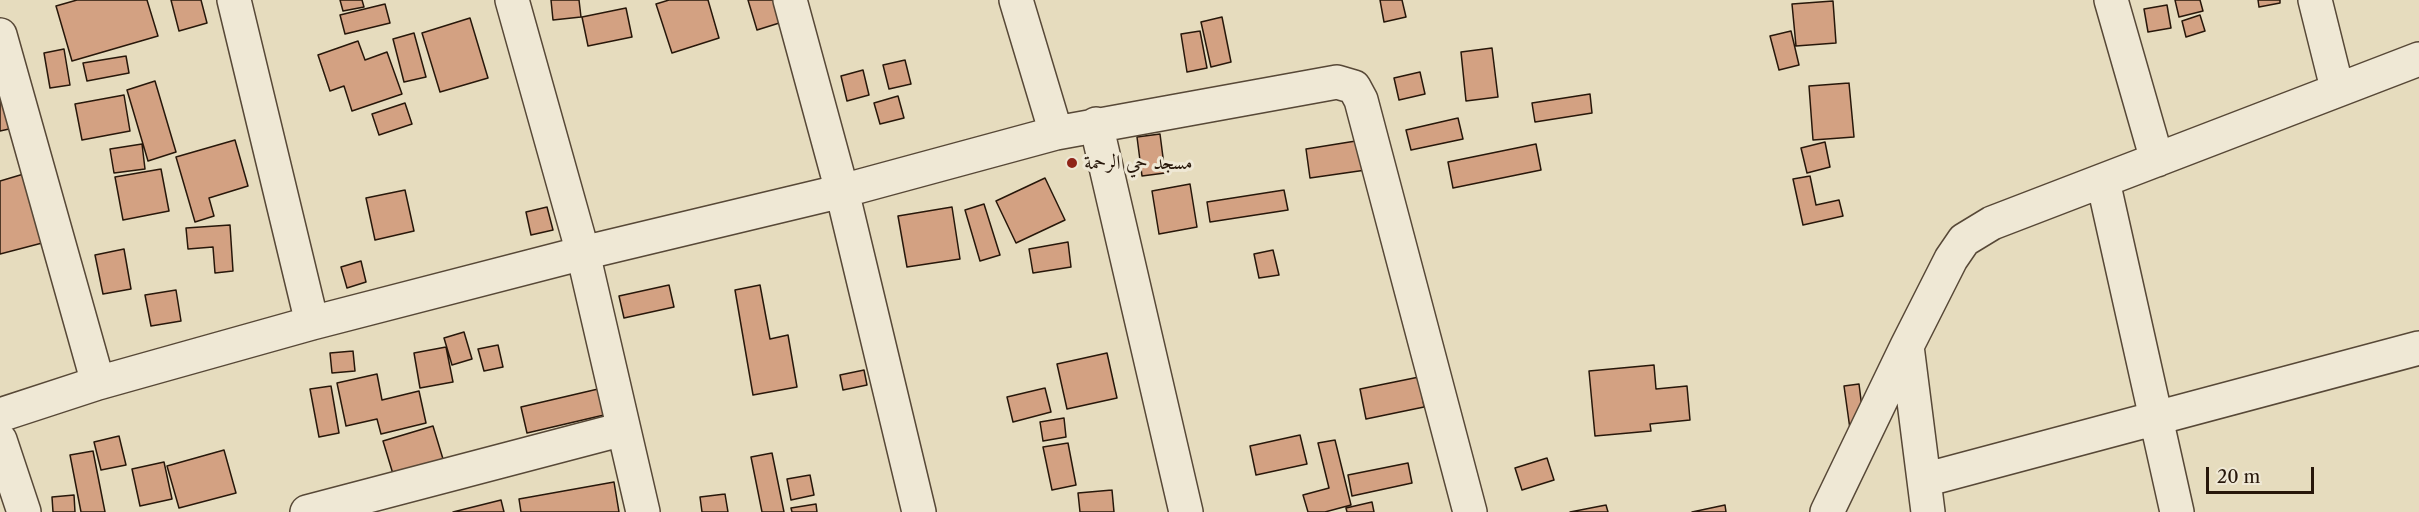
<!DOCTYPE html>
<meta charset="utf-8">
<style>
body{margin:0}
#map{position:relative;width:2419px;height:512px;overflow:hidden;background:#e6dcbe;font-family:"Libre Caslon Text",serif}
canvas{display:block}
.scale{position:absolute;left:2206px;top:467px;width:108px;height:27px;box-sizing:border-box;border:3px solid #27170a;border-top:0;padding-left:8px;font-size:18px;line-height:21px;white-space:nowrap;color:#27170a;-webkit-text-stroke:4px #efe8d5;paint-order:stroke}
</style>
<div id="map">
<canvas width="2419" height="512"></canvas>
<div class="scale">20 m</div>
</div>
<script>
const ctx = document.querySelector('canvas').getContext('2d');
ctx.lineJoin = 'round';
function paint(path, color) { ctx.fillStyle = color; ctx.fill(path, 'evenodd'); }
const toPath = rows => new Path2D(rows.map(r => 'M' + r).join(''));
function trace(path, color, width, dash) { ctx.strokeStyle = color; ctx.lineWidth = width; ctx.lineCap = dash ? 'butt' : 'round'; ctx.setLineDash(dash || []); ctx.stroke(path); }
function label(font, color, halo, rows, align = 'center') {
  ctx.font = font + ' "Libre Caslon Text",Amiri,serif'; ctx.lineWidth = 6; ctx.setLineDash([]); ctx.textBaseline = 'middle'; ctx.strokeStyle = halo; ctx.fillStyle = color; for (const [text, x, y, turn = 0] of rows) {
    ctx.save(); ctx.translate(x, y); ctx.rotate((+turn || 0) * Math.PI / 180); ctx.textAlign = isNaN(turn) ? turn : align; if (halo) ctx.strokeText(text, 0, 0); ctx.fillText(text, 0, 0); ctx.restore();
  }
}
const building = toPath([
 [77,0,147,0,158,36,72,61,56,6,77,0],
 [171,0,201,0,207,23,179,31,171,0],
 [340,0,362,0,364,7,343,11,340,0],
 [551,0,579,0,581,17,553,20,551,0],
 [669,0,708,0,719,38,672,53,656,4,669,0],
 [748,0,786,0,792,19,757,30,748,0],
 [1380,0,1402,0,1406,17,1384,22,1380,0],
 [2175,0,2200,0,2203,11,2179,17,2175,0],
 [2258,0,2280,0,2280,3,2259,7,2258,0],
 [1833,1,1836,43,1796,46,1792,4,1833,1],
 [385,4,390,23,345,34,340,15,385,4],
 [2167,5,2171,28,2148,32,2144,9,2167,5],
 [626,8,632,37,588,46,582,17,626,8],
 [2200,15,2205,31,2186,37,2182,21,2200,15],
 [1222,17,1231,62,1211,67,1201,22,1222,17],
 [470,18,488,78,440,92,422,33,470,18],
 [1200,31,1207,68,1187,72,1181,34,1200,31],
 [1791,31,1799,65,1779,70,1770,36,1791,31],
 [414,33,426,77,404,82,393,39,414,33],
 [358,41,365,60,387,52,402,94,352,111,344,86,330,91,318,55,358,41],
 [1492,48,1498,97,1466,101,1461,52,1492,48],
 [64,49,70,85,50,88,44,53,64,49],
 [126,56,129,73,87,81,83,63,126,56],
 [905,60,911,84,889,89,883,65,905,60],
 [863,70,869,95,847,101,841,76,863,70],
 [1420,72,1425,94,1399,100,1394,78,1420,72],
 [155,81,176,152,148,161,127,90,155,81],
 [1849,83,1854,137,1813,140,1809,86,1849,83],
 [0,88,9,129,0,131,0,88],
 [1590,94,1592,113,1535,122,1532,103,1590,94],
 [124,95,130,131,82,140,75,104,124,95],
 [898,96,904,118,880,124,874,103,898,96],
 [405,103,412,124,379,135,372,114,405,103],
 [1458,118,1463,139,1411,150,1406,130,1458,118],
 [1160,134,1165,173,1142,176,1137,137,1160,134],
 [235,140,248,186,209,198,214,216,195,222,176,157,235,140],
 [1362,140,1366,170,1310,178,1306,149,1362,140],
 [1825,142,1830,167,1807,173,1801,148,1825,142],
 [142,144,145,169,114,173,110,149,142,144],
 [1536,144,1541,170,1453,188,1448,162,1536,144],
 [161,169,169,211,123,220,115,177,161,169],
 [27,173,46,242,0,254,0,181,27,173],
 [1810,176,1816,205,1839,200,1843,216,1803,225,1793,179,1810,176],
 [1045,178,1065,220,1016,243,996,201,1045,178],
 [1190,184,1197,227,1159,234,1152,191,1190,184],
 [405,190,414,231,375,240,366,198,405,190],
 [1284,190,1288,210,1210,222,1207,202,1284,190],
 [984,204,1000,255,980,261,965,210,984,204],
 [547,207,553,230,531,235,526,212,547,207],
 [952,207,960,259,907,267,898,216,952,207],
 [230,225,233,271,215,273,213,247,188,249,186,228,230,225],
 [1068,242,1071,267,1033,273,1029,249,1068,242],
 [124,249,131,289,103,294,95,255,124,249],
 [1273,250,1279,275,1259,278,1254,254,1273,250],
 [361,261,366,282,347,288,341,267,361,261],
 [669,285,674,307,624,318,619,296,669,285],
 [760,285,770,339,788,335,797,387,753,395,735,290,760,285],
 [176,290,181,321,151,326,145,295,176,290],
 [464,332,472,359,452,365,444,338,464,332],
 [498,345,503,367,484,371,478,349,498,345],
 [446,347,453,382,420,388,414,353,446,347],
 [353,351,355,371,332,373,330,353,353,351],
 [1107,353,1117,398,1067,409,1057,364,1107,353],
 [1654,365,1656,389,1687,386,1690,420,1650,424,1651,431,1595,436,1589,371,1654,365],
 [864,370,867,385,843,390,840,375,864,370],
 [377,374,382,400,419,391,426,423,381,434,377,419,346,426,337,383,377,374],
 [1419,377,1424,407,1366,419,1360,389,1419,377],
 [1859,384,1862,408,1850,429,1844,386,1859,384],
 [331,386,339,433,319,437,310,389,331,386],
 [1045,388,1051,412,1013,422,1007,397,1045,388],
 [598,389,604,415,527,433,521,407,598,389],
 [1064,418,1066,437,1043,441,1040,422,1064,418],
 [433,426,443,459,393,474,383,441,433,426],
 [1300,435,1307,464,1256,475,1250,446,1300,435],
 [119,436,126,465,101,470,94,442,119,436],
 [1335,440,1351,505,1325,512,1308,512,1303,495,1329,488,1318,443,1335,440],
 [1068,443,1076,485,1052,490,1043,447,1068,443],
 [224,450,236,493,179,508,167,466,224,450],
 [93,451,105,512,81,512,70,455,93,451],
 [772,453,784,512,762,512,751,457,772,453],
 [1547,458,1554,480,1522,490,1515,468,1547,458],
 [164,462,172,499,140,506,132,469,164,462],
 [1408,463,1412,483,1352,496,1348,475,1408,463],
 [810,475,814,495,791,500,787,479,810,475],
 [614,482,619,512,521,512,519,499,614,482],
 [1112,490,1114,512,1080,512,1078,493,1112,490],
 [725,494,728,512,702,512,700,497,725,494],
 [74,495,75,512,53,512,52,497,74,495],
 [501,500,504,512,453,512,501,500],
 [1372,502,1374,512,1347,512,1346,508,1372,502],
 [816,504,817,512,792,512,791,508,816,504],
 [1606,505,1608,512,1570,512,1606,505],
 [1725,505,1726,512,1692,512,1725,505]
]);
paint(building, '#d3a182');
trace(building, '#27170a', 1.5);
const street = toPath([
 [234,0,312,323],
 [512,0,583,253,643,512],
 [790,0,842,191,919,512],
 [1016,0,1056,133],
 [2111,0,2157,160],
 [2315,0,2337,88],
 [0,35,98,383],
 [1096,124,1186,512],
 [2103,181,2177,512],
 [1907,346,1928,512],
 [0,415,98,383,312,323,583,253,842,191,1056,133,1337,82,1354,87,1361,100,1470,512],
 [0,440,24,512],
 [1924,480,2419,348],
 [307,512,623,429],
 [1827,512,1907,346,1951,259,1964,240,1992,223,2419,59]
]);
trace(street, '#574837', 36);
trace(street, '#efe8d5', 33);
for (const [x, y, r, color] of [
 [1072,163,6,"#8f2418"]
]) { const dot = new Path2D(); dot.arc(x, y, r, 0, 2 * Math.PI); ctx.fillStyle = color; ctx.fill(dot); trace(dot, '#efe8d5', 2); }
label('20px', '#27170a', '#efe8d5', [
 ["مسجد حي الرحمة",1084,163]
], 'left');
</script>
